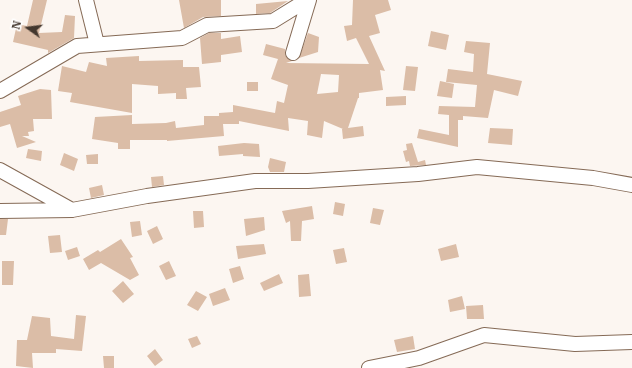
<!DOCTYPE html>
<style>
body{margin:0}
#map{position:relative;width:632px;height:368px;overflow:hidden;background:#fcf6f1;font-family:"IBM Plex Serif",serif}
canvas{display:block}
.north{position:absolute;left:8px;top:8px;width:40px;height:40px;-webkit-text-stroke:3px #fff;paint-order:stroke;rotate:284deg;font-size:11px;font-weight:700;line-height:16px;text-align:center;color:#43372e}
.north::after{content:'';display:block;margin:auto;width:14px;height:18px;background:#43372e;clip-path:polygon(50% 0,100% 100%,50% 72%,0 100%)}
</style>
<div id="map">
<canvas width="632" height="368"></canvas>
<div class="north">N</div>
</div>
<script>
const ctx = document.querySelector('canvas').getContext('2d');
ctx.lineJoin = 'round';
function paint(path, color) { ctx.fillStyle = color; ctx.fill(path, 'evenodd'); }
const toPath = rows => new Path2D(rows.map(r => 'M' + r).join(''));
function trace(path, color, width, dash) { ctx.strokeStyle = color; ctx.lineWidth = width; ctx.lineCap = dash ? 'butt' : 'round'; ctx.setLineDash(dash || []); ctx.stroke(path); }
paint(toPath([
 [33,0,47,0,39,33,62,32,65,15,75,16,74,38,48,53,48,50,13,42,17,24,27,26],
 [179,0,221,0,221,16,203,17,184,28],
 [353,0,388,0,391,10,375,15,380,33,369,36,385,71,380,70,383,90,359,93,359,98,358,98,348,128,363,126,364,136,343,139,342,129,343,129,324,121,322,138,307,135,308,121,288,118,289,131,239,121,239,124,223,124,224,136,167,141,167,140,130,140,130,149,118,149,118,143,92,139,95,117,132,115,132,124,166,123,175,121,176,128,204,125,204,116,219,116,219,113,233,112,233,105,275,113,277,101,284,103,288,85,271,79,278,59,263,55,266,44,285,49,285,55,292,61,286,63,369,64,356,38,347,41,344,26,352,25],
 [321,74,339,75,338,92,317,94],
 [288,1,270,13,256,14,256,4],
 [431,31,449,35,446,50,428,46],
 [209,33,221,33,221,39,240,36,242,52,221,55,221,62,202,64,200,38],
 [308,33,319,37,318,52,299,58],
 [466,41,490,43,487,74,522,81,518,96,494,90,488,118,463,116,463,120,458,120,458,147,417,138,419,129,449,135,449,115,438,114,439,106,475,107,477,85,446,82,448,69,473,72,474,54,464,52],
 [139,56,139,61,183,60,183,67,199,67,201,87,186,88,187,99,176,99,176,93,158,94,158,86,132,84,132,113,70,102,72,93,58,91,62,66,86,72,89,62,107,66,106,58],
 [406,66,418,67,415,91,403,90],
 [440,81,454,84,452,98,437,96],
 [247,82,258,82,258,91,247,91],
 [40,89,51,90,52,119,33,119,34,131,28,132,29,136,22,136,36,142,17,148,10,124,0,127,0,112,21,105,18,96],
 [406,96,406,105,386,106,386,97],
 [490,128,513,129,512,145,488,143],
 [244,143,259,144,260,157,243,156,243,154,219,156,218,146],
 [412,143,418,162,425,160,426,165,410,166,409,161,406,162,403,151,407,150,406,144],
 [28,149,42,151,41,161,26,158],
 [64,153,78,159,74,171,60,165],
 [98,154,98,164,87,164,86,155],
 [270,158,286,162,284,172,270,172,268,167],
 [163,176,164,185,152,187,151,177],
 [102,185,104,195,91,198,89,188],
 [335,202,345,204,343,216,333,214],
 [312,206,314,219,302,221,301,241,291,241,290,221,286,223,282,211],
 [373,208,384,210,380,225,370,223],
 [193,211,203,211,204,227,194,228],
 [264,217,265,230,246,236,244,219],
 [0,219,8,219,6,235,0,235],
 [140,221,142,235,132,237,130,222],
 [157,226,163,239,153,244,147,231],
 [60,235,62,252,50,253,48,236],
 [121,239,133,257,130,258,139,275,130,280,101,263,89,270,83,259,98,250,100,252],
 [264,244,266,254,238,259,236,246],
 [456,244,459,257,441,261,438,249],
 [77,247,80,256,68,260,65,251],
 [344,248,347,262,336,264,333,250],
 [2,261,14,261,13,285,2,285],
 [169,261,176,276,166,280,159,266],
 [240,266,244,279,233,283,229,269],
 [279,274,283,283,264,291,260,283],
 [309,274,311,296,299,297,298,275],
 [123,281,134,294,123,303,112,291],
 [225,288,230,300,213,306,209,294],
 [196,291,207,297,198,311,187,305],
 [462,296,465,309,450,312,448,300],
 [483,305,484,319,467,319,466,306],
 [76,315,86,316,82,351,56,349,56,353,32,353,33,368,16,366,17,340,27,340,32,316,50,318,51,336,74,339],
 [197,336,201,344,192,348,188,339],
 [413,336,415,349,397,352,394,340],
 [155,349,163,360,155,366,147,356],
 [103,356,114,356,114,368,104,368]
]), '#dbbda7');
const street = toPath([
 [86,0,97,44],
 [293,53,309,0],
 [0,91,77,46,182,38,207,25,273,21,307,0],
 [0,170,72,210],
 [0,211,72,210,147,196,255,181,308,181,418,174,477,167,593,178,632,185],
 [369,368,419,358,484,335,575,344,632,342]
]);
trace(street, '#856a56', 16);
trace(street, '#fff', 14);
</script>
